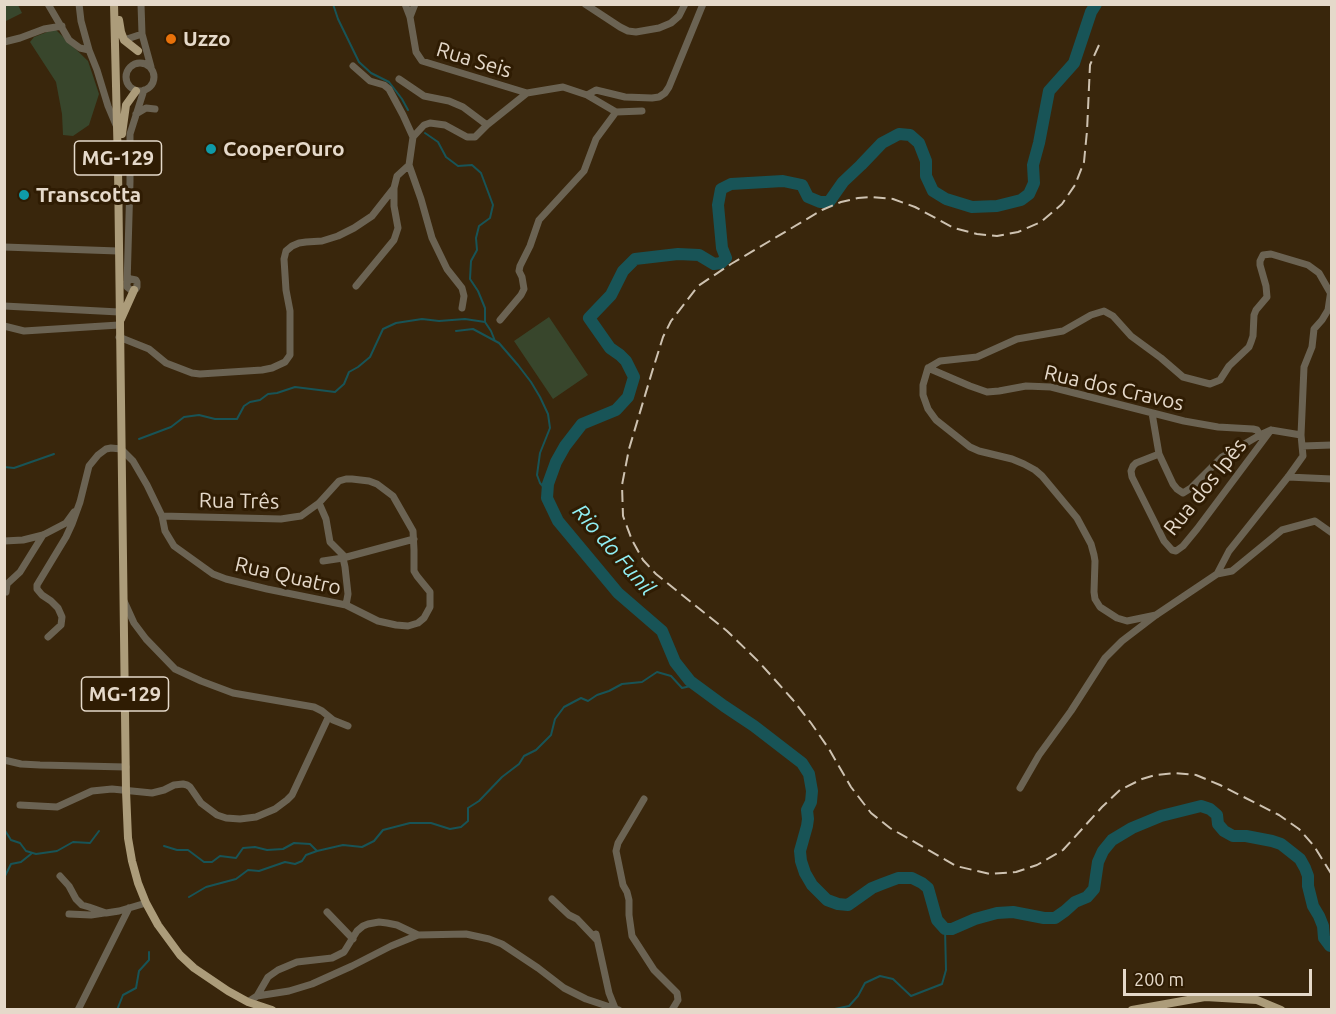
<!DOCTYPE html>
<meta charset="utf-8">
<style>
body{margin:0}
#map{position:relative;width:1336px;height:1014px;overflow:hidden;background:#39260c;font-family:Ubuntu,sans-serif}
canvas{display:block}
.frame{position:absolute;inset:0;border:6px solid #e5d9ca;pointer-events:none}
.scale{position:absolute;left:1123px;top:969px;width:189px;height:27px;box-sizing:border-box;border:3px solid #e5d9ca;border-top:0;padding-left:8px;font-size:18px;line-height:21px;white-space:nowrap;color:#e5d9ca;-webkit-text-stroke:4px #2f1c03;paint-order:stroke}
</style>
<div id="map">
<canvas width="1336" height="1014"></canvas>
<div class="frame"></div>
<div class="scale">200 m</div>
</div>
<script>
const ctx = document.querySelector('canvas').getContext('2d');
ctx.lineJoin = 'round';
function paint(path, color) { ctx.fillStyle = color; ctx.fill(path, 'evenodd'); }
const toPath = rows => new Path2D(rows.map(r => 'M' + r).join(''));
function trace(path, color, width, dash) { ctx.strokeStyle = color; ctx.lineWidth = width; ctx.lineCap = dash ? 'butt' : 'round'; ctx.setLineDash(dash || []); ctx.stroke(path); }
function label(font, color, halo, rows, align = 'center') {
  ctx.font = font + ' Ubuntu,sans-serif'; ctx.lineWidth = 6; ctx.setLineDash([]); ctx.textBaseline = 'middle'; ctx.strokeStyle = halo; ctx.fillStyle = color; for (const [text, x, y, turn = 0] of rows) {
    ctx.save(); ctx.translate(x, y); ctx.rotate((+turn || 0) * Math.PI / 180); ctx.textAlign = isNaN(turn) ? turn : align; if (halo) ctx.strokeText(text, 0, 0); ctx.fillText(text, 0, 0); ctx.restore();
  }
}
paint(toPath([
 [5,4,18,5,22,13,6,21],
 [55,29,88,61,99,94,89,125,73,136,63,135,62,114,56,82,30,42,34,37],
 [549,317,588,375,553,399,514,341]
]), '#38462c');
trace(toPath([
 [333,4,338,19,359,62,371,73,389,82,402,99,408,110],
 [425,133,438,142,446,157,458,166,472,165,481,173,493,205,490,218,479,226,476,238,477,250,471,261,470,279,478,291,485,308,485,322,491,331,495,341],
 [456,331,473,329,499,343,518,365,531,382,540,397,548,414,550,428,540,453,537,475,540,483,547,491],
 [139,439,171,427,184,417,199,415,215,419,237,419,244,406,250,402,260,400,268,394,277,393,295,387,335,392,344,384,349,372,358,367,370,357,383,329,396,323,422,319,439,321,465,319,485,322],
 [4,467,14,468,54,454],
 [4,829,11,840,20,843,26,851,36,854,57,851,73,842,90,843,99,831],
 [164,846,177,850,188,850,204,862,212,862,220,856,236,858,243,848,255,847,267,850,283,849,294,843,310,844,317,851,343,845,362,847,374,841,383,830,410,823,431,823,450,829,461,827,468,821,468,808,479,801,502,777,519,764,524,756,536,750,551,735,555,719,564,707,581,698,588,701,597,695,609,691,622,684,642,682,657,672,671,676,682,688,695,685],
 [4,878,11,864,21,862,31,854],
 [189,897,206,887,236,879,248,870,259,871,285,862,295,864,302,861,306,855,317,851],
 [117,1010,123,995,136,988,139,971,149,960,149,952],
 [830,1010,849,1006,858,996,865,983,880,976,893,979,911,996,942,984,946,970,945,929]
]), '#185457', 2);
trace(toPath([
 [1096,4,1091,12,1074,63,1049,91,1039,143,1033,165,1034,183,1029,194,1021,200,997,206,972,207,946,199,933,191,926,176,926,161,919,143,910,135,899,134,882,143,861,165,843,182,829,202,820,202,808,197,802,185,783,181,731,184,721,189,718,205,722,248,726,258,721,263,714,264,699,255,678,254,635,259,623,271,611,295,589,318,610,348,620,355,626,361,634,377,628,397,616,410,582,424,565,446,556,462,548,484,547,498,558,521,618,593,662,631,675,662,690,681,724,706,754,726,802,763,809,774,812,791,811,802,807,810,808,819,807,826,800,851,801,861,805,873,812,885,827,900,838,904,848,905,872,888,882,884,898,878,912,878,922,883,928,888,937,920,945,929,952,929,975,919,997,913,1013,912,1044,918,1055,918,1065,911,1075,902,1087,897,1094,889,1098,862,1103,851,1112,840,1132,828,1161,816,1201,806,1210,809,1217,815,1218,824,1224,831,1233,836,1246,836,1272,841,1281,844,1300,859,1305,868,1308,876,1308,886,1313,906,1319,916,1323,926,1324,938,1330,946,1332,946]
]), '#185457', 12);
trace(toPath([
 [48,4,69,40,80,48,89,50],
 [79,4,81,21,89,50,97,70,108,106,116,125],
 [141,4,142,34,151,67],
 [405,4,410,17,416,52,422,61,527,93],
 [585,4,620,27,628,31,636,32,659,28,671,23,679,16,685,4],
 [410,17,415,4],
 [124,40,142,34],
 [4,42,20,38,44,29,62,26],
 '126 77a14 14 0 1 1 28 0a14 14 0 1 1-28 0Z',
 [353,66,370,81,384,85,389,89,403,115,413,137,409,165,421,199,432,238,447,269,462,288,464,296,462,308],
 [399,79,424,96,449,101,463,107,487,125],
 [587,95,616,112,642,111],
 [136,114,146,108,155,109],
 [413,137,424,125,430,123,445,125,467,137,475,137,487,125,527,93,563,87,587,95,596,90,625,97,652,98,659,97,665,93,669,87,703,4],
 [4,247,118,251],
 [127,282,131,279,136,280,137,282,137,287,136,289,131,290,127,287,127,285,130,182,130,134,144,90],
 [356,286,394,240,398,228,394,206,394,188,397,176,409,165],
 [4,306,119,312],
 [500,320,521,295,524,289,522,277,519,271,520,266,530,246,539,220,584,171,596,139,616,112],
 [4,326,24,331,119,325],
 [119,337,149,349,166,363,192,373,200,374,262,370,272,368,285,362,290,355,290,311,286,290,284,259,286,251,292,246,299,243,306,242,322,241,338,236,354,228,372,216,394,188],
 [928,368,970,386,987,392,999,391,1026,386,1051,387,1184,421,1218,427,1253,429,1257,430,1260,435],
 [1152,413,1159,454,1173,484,1177,489,1183,493,1191,488,1222,457,1260,435,1271,430,1301,435],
 [1302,446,1332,445],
 [1159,454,1136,463,1133,466,1131,471,1132,477,1164,541,1172,550,1176,551,1183,546,1197,529,1271,430],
 [1288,477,1332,479],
 [319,503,326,519,330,542,345,557],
 [4,541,23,540,43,535,66,523,74,512],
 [343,558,345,567,348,594,346,605],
 [323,561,343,558,414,539],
 [1217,574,1229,551,1288,477,1303,456,1301,435,1304,367,1312,347,1314,329,1322,320,1328,310,1331,290],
 [6,592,7,584,20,572,43,535],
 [124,601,134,623,146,639,175,669,201,681,233,693,314,707,322,711,333,720,348,726],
 [1156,615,1127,621,1117,618,1100,607,1095,599,1094,592,1095,561,1094,555,1091,544,1077,518,1042,476,1035,470,1024,464,1012,459,979,451,970,447,936,420,928,409,923,395,923,385,928,368,940,361,977,357,1017,339,1063,331,1091,315,1104,311,1113,316,1131,336,1161,358,1183,377,1210,384,1220,380,1229,366,1249,347,1251,342,1253,336,1254,315,1256,310,1267,297,1266,286,1260,265,1260,261,1263,255,1271,254,1308,265,1319,273,1331,294],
 [48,637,61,625,62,617,58,608,51,601,42,595,37,589,37,585,66,537,72,524,80,502,89,466,98,455,106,449,111,448,121,449,133,461,147,485,162,516,165,531,174,546,213,574,226,579,267,589,346,605,378,621,396,625,408,626,418,623,424,618,430,607,430,592,417,576,414,571,414,550,413,531,393,496,377,484,369,481,352,479,346,479,339,481,319,503,301,516,294,517,281,519,162,516],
 [4,760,21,764,40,765,126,767],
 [1020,788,1039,755,1071,711,1105,658,1122,641,1156,615,1217,574,1232,571,1282,530,1315,521,1332,533],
 [644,799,618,843,616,851,623,885,627,892,629,900,629,915,632,936,654,970,677,993,678,1000,672,1010],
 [20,805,57,807,92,791,112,789,152,793,164,790,174,785,183,784,187,785,190,787,201,803,217,815,226,818,240,819,256,817,275,809,287,800,292,795,328,718],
 [60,876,69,886,76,899,82,905,89,907,106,913,119,911,146,903],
 [552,899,569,915,577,919,597,940],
 [327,912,353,939],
 [69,914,91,915,104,913],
 [596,934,609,993,615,1008],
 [257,996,268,977,278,970,297,962,332,958,344,952,357,931,363,926,368,924,379,922,387,923,397,925,418,935],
 [248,1002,257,996,289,991,312,984,352,966,391,946,418,935,466,934,489,939,502,944,538,968,564,988,586,999,619,1010],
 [78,1010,129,908]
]), '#6b6353', 7);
trace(toPath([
 [114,4,118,167,126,791,128,838,132,861,138,883,146,903,158,925,180,955,194,968,228,991,248,1002,272,1010],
 [119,20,121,32,124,40,138,51],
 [122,134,126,105,136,91],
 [121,319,134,290],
 [1132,1010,1205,997,1257,1000,1281,1010]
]), '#ac9c7a', 8);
trace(toPath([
 [1099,45,1090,65,1087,131,1084,162,1075,185,1062,204,1041,222,1018,232,997,236,977,234,954,228,915,207,893,199,872,197,858,198,841,202,822,210,731,264,698,286,671,321,663,337,652,372,629,449,622,485,623,516,632,540,643,560,656,574,727,631,759,662,793,700,811,723,829,749,851,787,871,813,890,828,956,866,990,874,1016,872,1037,865,1063,850,1102,807,1120,790,1142,779,1155,775,1175,773,1196,775,1220,785,1279,815,1299,829,1314,846,1332,875]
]), '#cec2b1', 2, [12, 6]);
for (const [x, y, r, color] of [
 [171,39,6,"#e8710a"],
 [211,149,6,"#0f9aa8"],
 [24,195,6,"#0f9aa8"]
]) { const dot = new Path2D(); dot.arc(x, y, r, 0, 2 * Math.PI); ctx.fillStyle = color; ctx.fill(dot); trace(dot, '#2f1c03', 2); }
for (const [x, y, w] of [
 [118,158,87],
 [125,694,87]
]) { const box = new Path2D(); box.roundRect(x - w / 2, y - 17, w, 34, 4.5); ctx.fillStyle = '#2f1c03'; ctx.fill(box); trace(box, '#e5d9ca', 1.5); }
label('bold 20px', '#e5d9ca', null, [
 ["MG-129",118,158],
 ["MG-129",125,694]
]);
label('bold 21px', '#e5d9ca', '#2f1c03', [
 ["Uzzo",183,39],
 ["CooperOuro",223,149],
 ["Transcotta",36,195]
], 'left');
label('21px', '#e5d9ca', '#2f1c03', [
 ["Rua Seis",474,60,17],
 ["Rua dos Cravos",1114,388,13],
 ["Rua dos Ipês",1205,487,-51],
 ["Rua Três",239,501,1],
 ["Rua Quatro",288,576,13]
]);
label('italic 22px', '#91eff4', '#2f1c03', [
 ["Rio do Funil",614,550,49]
]);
</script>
